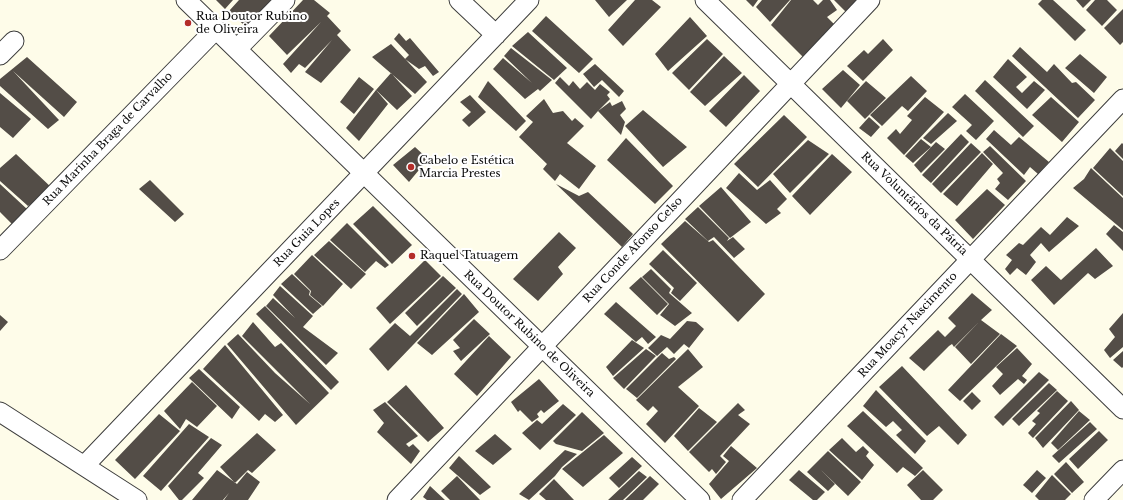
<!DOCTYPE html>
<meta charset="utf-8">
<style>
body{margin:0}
canvas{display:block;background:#fefce9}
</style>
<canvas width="1123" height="500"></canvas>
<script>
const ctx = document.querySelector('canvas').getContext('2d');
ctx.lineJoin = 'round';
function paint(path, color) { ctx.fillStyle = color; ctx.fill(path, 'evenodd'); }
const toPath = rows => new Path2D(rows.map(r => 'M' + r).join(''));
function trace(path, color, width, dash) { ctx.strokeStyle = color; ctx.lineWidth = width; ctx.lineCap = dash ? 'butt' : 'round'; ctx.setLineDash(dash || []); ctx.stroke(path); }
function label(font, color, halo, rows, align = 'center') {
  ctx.font = font + ' "Libre Baskerville",serif'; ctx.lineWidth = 4; ctx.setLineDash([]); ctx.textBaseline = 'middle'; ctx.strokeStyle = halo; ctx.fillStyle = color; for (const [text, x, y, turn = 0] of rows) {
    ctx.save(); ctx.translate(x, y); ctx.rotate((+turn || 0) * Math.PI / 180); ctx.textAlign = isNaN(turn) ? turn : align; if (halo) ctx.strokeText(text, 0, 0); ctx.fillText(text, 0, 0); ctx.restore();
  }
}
paint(toPath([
 [216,0,233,0,225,9],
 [239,0,272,0,246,27,229,11],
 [303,0,314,0,330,13,327,16,341,31,337,35,351,50,321,83,305,72,332,40,305,68,299,64,291,73,283,64,321,22,287,55,269,36],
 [595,0,627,0,609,17],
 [635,0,652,0,661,7,623,46,608,30],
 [746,0,758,0,753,7],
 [762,0,790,0,770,22,756,7],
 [791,0,813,0,818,5,823,0,830,0,837,10,827,17,838,28,806,60,771,25],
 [834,0,862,0,849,15],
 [1042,0,1053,0,1086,30,1075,41,1038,4],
 [1076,0,1091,0,1083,8],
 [1095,0,1107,0,1117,10,1102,26,1086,10],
 [1123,9,1123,42,1120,45,1104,28],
 [546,16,593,59,579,73,532,31],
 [690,17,707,36,668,71,655,54],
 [528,32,567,68,554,80,512,46],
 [399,33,406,41,410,38,439,72,433,76,425,66,419,69,405,59,409,55,394,39],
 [707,39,723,54,689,90,672,73],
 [883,39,893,50,863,81,847,66,864,50,868,54],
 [391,44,427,82,415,94,372,57],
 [1020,47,1047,72,1054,64,1072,83,1076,82,1095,100,1078,118,1012,56],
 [511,48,552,80,540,91,538,89,525,99,493,69,503,58,532,83,504,56],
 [1080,54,1107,77,1094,93,1065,68],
 [724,56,742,73,705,106,690,92],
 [27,57,77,102,64,117,13,71,59,120,48,129,0,86,0,79],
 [1008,59,1027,77,1016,87,1022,93,1034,81,1045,90,1027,109,993,77],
 [595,64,624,91,619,97,602,80,594,87,583,74],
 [843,70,860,85,841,108,822,89],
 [391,73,412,96,397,110,376,90],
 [744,75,760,91,726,127,709,111],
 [911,76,927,91,908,111,902,106,882,126,870,115],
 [359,77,374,89,354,114,340,102],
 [560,77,569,86,573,81,580,89,587,82,595,90,600,84,610,92,607,95,610,99,598,111,610,102,612,106,622,101,626,109,620,115,625,122,621,135,598,111,591,119,555,83],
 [985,80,1034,126,1023,137,975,91],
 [488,81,526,121,516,131,478,97],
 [866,81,886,98,865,119,847,101],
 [376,90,388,104,359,141,346,128],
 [0,93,31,119,13,138,0,127],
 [965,94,994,121,976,140,966,131,972,125,952,107],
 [470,95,486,112,469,127,462,120,471,112,460,102],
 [925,97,944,112,904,155,887,138,896,129,900,134,912,120,907,116],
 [1051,97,1079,122,1062,142,1032,115],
 [544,99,553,113,563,111,572,121,575,118,584,126,567,143,596,166,579,189,560,174,555,181,543,169,547,164,519,137,533,122,526,116],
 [643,110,687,147,663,167,625,126],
 [948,113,957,121,931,144,923,138],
 [784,115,807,137,758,187,734,164],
 [869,117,880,127,871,137,859,128],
 [994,130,1011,145,1019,137,1049,162,1038,174,1030,167,1024,175,986,139],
 [961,134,969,142,931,183,922,175],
 [626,138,673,186,655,204,607,160],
 [921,139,931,147,913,163,905,156],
 [808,140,829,154,790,193,773,174],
 [936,142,945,149,921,173,914,165],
 [971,143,981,152,941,193,932,184],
 [1122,143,1123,144,1123,159,1115,151],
 [990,146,1026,181,1008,200,995,189,1000,183,997,179,1003,173,983,152],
 [415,147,428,159,409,182,393,165],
 [1110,148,1123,161,1123,196,1093,168],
 [982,153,993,164,957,206,943,194],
 [16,154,53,189,28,206,0,181,0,168],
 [832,154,852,172,810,215,792,196],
 [1091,168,1123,198,1123,230,1073,188,1084,179],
 [739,173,757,190,770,180,787,199,777,209,781,213,766,224,726,188],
 [150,180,184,214,175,222,139,189],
 [0,184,28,210,12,224,0,212],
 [556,184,579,196,588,192,633,234,622,247],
 [721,187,751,222,730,238,699,206],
 [987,189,1005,205,973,239,955,220],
 [373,206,412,245,392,264,353,224],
 [698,207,729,238,727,241,733,237,745,249,734,258,714,237,708,241,685,219],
 [1067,217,1079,226,1049,252,1041,243,1030,255,1036,262,1026,275,1017,268,1010,275,1005,269,1012,260,1006,255,1019,243,1023,245,1041,227,1050,235],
 [685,221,709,242,713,240,765,294,738,322,661,244],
 [347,223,389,265,385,268,376,261,365,272,330,240],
 [1114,225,1123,232,1123,251,1106,234],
 [559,232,576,248,558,267,563,274,538,301,513,279],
 [329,241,366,274,351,289,314,255],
 [1096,248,1113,266,1095,279,1088,273,1054,305,1031,280,1046,266,1061,280],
 [663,250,697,283,680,301,671,293,674,288,649,264],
 [312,255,343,284,323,306,310,295,311,291,294,274],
 [425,260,441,276,390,324,376,308],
 [651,269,671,289,669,293,692,313,675,326,660,315,669,304,642,277],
 [292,274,310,291,309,295,322,306,313,314,281,284],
 [443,276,456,288,417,326,405,313],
 [641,277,668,304,657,315,629,288],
 [280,286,313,316,303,327,338,353,326,365,266,306,273,298,295,318,273,295],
 [457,289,462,294,388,371,369,349,395,323,410,336],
 [972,293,992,310,981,320,1000,334,971,364,955,347,979,322,954,347,952,344,949,346,924,371,909,358,938,330,945,337,956,326,948,318],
 [464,294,479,312,432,355,417,343],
 [616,302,656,337,648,344,642,337,636,342,604,314],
 [265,306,339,382,331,390,256,314],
 [1123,313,1123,347,1110,358,1104,350,1115,337,1109,329],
 [0,315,8,322,0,331],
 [474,319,490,334,461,361,453,351,460,348,453,340],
 [687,321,696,322,704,329,689,348,684,344,674,354,667,347,657,356,648,348,661,335,670,339],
 [253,322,275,347,281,343,329,393,296,425,227,344,238,334,275,373,310,404,242,336],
 [1001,334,1017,346,960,401,948,390],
 [489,336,511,357,477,396,454,374],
 [632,340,644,348,613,376,606,367],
 [225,345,283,415,275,422,265,414,259,421,203,369],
 [1017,348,1032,364,1022,376,1027,380,1024,384,1018,379,1000,395,992,386,1003,374,996,367],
 [646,349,656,356,624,389,613,378],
 [688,349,703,367,678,387,699,406,665,443,646,424,658,411,653,406,648,411,636,400],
 [1123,351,1123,367,1122,368,1113,360],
 [662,353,669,359,674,357,676,359,637,398,626,389],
 [902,366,967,435,958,445,939,426,927,436,879,387],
 [199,369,240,407,232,419,189,378],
 [1039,372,1049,380,1003,426,994,417],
 [539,379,559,401,544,413,541,410,537,414,539,417,532,422,520,410,518,412,511,402],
 [192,382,217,406,197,427,186,419,180,429,164,411],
 [1049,383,1057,390,1019,426,1012,419],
 [406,385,444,428,428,442,387,402],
 [876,390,926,441,915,454,896,435,902,430,893,421,886,427,863,406],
 [1057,391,1068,401,1033,438,1028,433,1036,424,1032,421,1040,413,1037,411],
 [972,392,981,401,972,410,963,401],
 [1071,401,1079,410,1043,448,1035,438],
 [385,402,418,436,406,444,409,447,413,444,420,451,411,464,377,432,384,423,373,410],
 [738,403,745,410,738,415,750,424,720,456,726,462,716,474,712,469,709,472,689,452],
 [563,404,576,415,540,450,522,433,537,420,542,424],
 [699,408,717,422,688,451,674,436],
 [863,411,923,468,915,476,903,467,897,473,847,426],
 [1079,411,1090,420,1058,450,1051,443],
 [582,412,604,433,582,451,556,444,553,441],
 [159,414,180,431,135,479,115,460],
 [1090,422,1097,429,1059,463,1052,456],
 [189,424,209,437,161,491,143,476],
 [1099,431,1108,440,1078,469,1069,459],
 [257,433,276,450,252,473,248,470,235,483,220,467],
 [495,434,512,449,493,465,475,451],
 [604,435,623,453,583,487,562,469],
 [211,438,222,445,198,473,204,478,182,500,179,500,168,486],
 [842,438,856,452,863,446,869,452,866,456,874,465,862,480,829,450],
 [731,446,757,468,721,499,709,484,729,461,723,456],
 [565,450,577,454,562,467,555,476,529,500,519,494],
 [828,451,861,482,848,496,821,470,835,484,828,491,807,472],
 [459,456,491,487,480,495,449,468],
 [632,457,642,466,619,488,609,478],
 [1066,462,1084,482,1072,493,1054,474],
 [217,470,237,484,247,472,260,482,248,500,224,500,229,493,223,500,192,500],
 [799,470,825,492,817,500,813,500,789,480],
 [923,470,943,490,933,500,921,500,907,485],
 [1037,470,1046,478,1032,493,1023,485],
 [639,471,647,477,623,500,608,500],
 [1052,475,1071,494,1065,500,1039,500,1035,496],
 [457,476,480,500,450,500,441,491],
 [650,476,659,484,643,500,625,500],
 [554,479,574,500,546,500,539,494],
 [430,486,445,500,427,500,423,497]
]), '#534d47');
const minor = toPath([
 [186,0,700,500],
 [459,0,496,35],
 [705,0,1123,409],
 [237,49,285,0],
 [0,55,14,41],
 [0,250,216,29],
 [0,412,137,500],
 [84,466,529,0],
 [397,500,870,0],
 [742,500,1123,99],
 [1094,500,1123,470]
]);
trace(minor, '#3d3d3d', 21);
trace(minor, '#fff', 19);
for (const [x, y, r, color] of [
 [188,23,4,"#b42d29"],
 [411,167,4,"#b42d29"],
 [412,256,4,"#b42d29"]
]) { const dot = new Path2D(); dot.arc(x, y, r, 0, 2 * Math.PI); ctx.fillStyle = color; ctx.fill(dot); trace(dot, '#fff', 1.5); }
label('11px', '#0a0a0a', '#fff', [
 ["Rua Doutor Rubino",196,17],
 ["de Oliveira",196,30],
 ["Cabelo e Estética",419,161],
 ["Marcia Prestes",419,174],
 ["Raquel Tatuagem",420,256]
], 'left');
label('11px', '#0a0a0a', '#fff', [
 ["Rua Marinha Braga de Carvalho",108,139,-46],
 ["Rua Voluntários da Pátria",914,204,44],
 ["Rua Guia Lopes",307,233,-46],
 ["Rua Conde Afonso Celso",633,250,-47],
 ["Rua Moacyr Nascimento",908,325,-47],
 ["Rua Doutor Rubino de Oliveira",529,334,44]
]);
</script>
